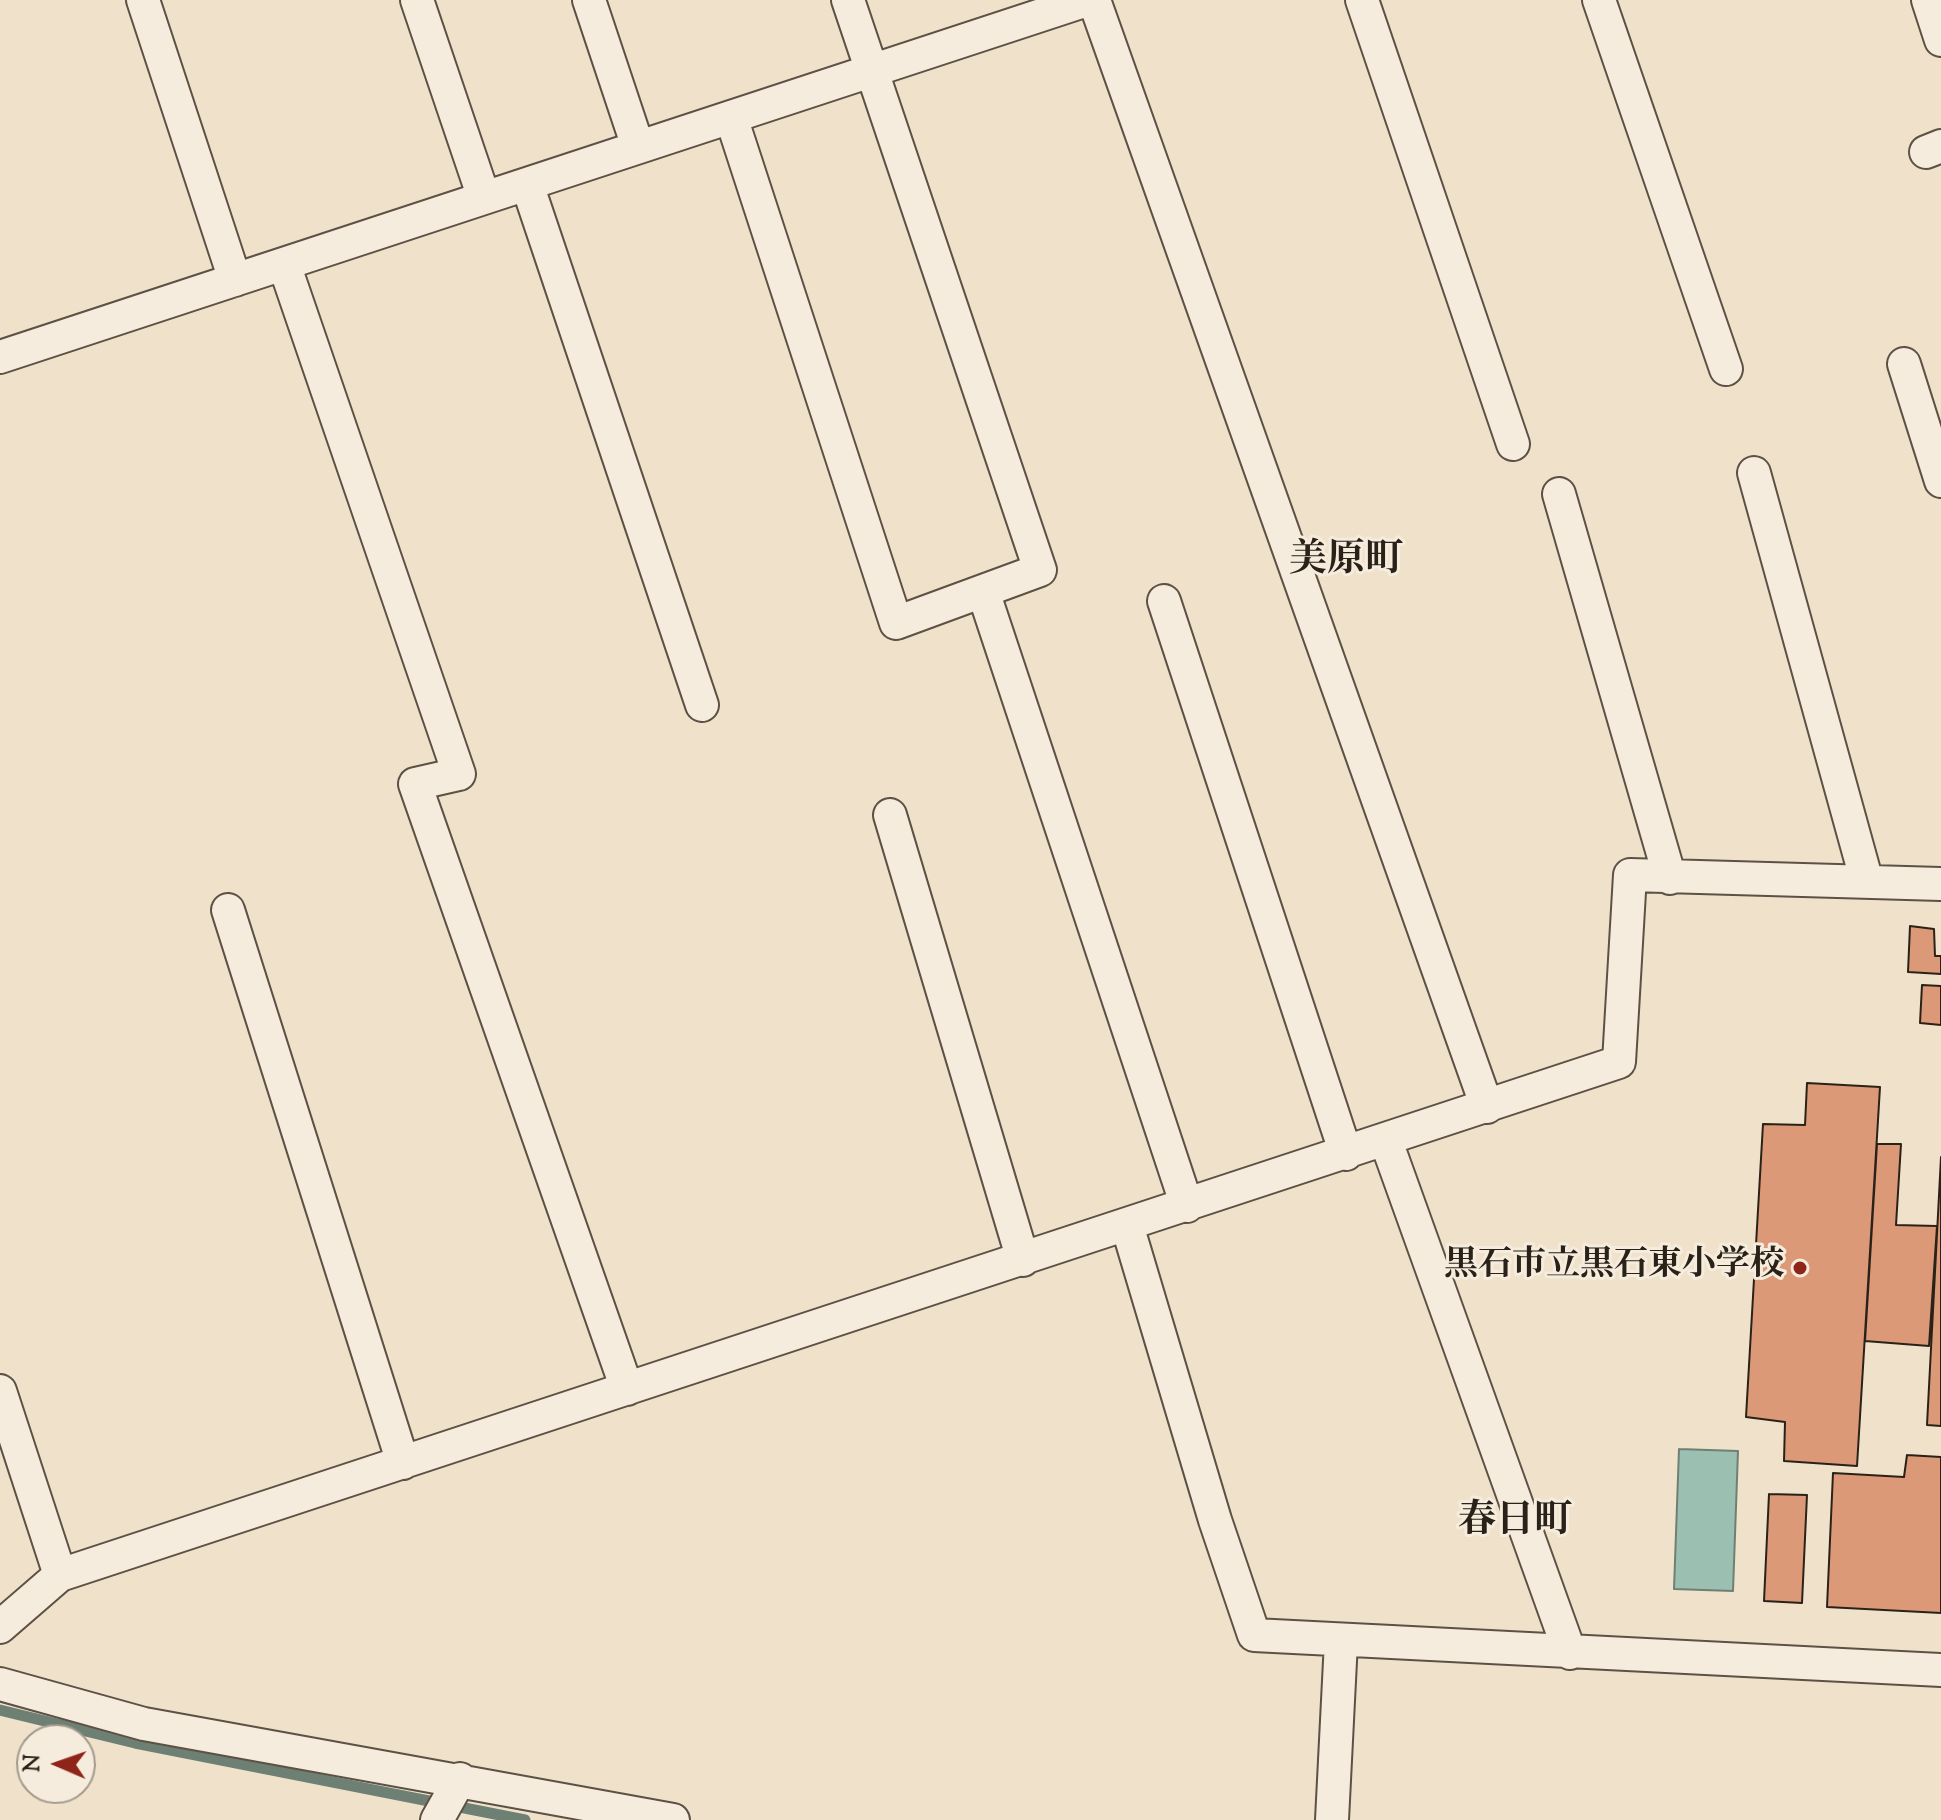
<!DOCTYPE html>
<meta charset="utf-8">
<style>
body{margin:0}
#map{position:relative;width:1941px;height:1820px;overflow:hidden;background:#f0e2ca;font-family:"Sorts Mill Goudy",serif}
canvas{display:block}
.north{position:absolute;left:16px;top:1724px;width:80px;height:80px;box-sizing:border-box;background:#f5ecdd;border:2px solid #a49b8e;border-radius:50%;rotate:272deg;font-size:22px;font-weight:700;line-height:32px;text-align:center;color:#2a2118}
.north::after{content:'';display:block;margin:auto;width:28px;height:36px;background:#8f2418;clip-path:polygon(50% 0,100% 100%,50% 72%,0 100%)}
</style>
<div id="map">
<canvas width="1941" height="1820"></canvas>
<div class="north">N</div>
</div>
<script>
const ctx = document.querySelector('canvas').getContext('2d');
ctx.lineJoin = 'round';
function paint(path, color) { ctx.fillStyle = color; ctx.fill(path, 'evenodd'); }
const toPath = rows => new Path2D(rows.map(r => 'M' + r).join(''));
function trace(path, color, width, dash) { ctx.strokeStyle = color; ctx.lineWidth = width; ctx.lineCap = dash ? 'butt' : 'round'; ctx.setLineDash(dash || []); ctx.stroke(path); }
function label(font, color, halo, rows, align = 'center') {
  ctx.font = font + ' "Sorts Mill Goudy","Noto Serif JP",serif'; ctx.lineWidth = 6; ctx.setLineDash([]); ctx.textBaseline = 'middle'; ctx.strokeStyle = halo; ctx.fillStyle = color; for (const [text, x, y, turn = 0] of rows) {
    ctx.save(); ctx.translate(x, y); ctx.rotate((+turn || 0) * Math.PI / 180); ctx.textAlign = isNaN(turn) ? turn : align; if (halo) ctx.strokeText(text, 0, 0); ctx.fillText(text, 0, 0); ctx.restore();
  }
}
const water = toPath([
 [1679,1449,1738,1451,1733,1591,1674,1589,1679,1449]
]);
paint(water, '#9bbfb1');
trace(water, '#6e8074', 2);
trace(toPath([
 [0,1710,135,1743,525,1820]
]), '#6e8074', 11);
const building = toPath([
 [1910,926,1934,929,1935,956,1941,956,1941,974,1908,972,1910,926],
 [1922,985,1941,986,1941,1025,1920,1023,1922,985],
 [1807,1083,1880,1087,1857,1466,1784,1461,1785,1422,1746,1417,1763,1124,1805,1125,1807,1083],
 [1877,1144,1901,1144,1896,1225,1937,1226,1929,1346,1865,1341,1877,1144],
 [1941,1157,1941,1426,1927,1425,1941,1157],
 [1907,1455,1941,1457,1941,1613,1827,1607,1833,1473,1904,1477,1907,1455],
 [1769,1494,1807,1495,1802,1603,1764,1601,1769,1494]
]);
paint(building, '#db9977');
trace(building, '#2a2118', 2);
const street = toPath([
 [143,0,235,280],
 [417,0,484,198],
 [589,0,638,147],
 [1094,0,1487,1107],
 [1362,0,1513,444],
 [1599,0,1726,369],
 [1928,0,1941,40],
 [731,117,896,623,1040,570,848,0],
 [1926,152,1941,146],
 [527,184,702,705],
 [284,264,459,774,415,784,627,1389],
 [0,357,1087,0],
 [1904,364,1941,481],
 [1754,473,1867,882],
 [1559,494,1670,878],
 [983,591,1187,1206],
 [1164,601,1346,1154],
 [890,815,1023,1260],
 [228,910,403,1463],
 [1386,1141,1570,1653],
 [1127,1225,1215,1520,1254,1635,1941,1670],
 [0,1391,60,1575],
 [0,1627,60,1575,1619,1062,1630,875,1941,884],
 [0,1684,144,1724,673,1820],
 [437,1820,460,1779],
 [1332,1820,1341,1641]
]);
trace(street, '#5c5144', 36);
trace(street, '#f5ecdd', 32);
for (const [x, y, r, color] of [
 [1800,1268,8,"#8f2418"]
]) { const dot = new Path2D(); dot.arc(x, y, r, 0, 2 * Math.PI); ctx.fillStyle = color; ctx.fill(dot); trace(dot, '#f5ecdd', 3); }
label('bold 34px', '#2a2118', '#f5ecdd', [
 ["黒石市立黒石東小学校",1784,1268]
], 'right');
label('bold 38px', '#2a2118', '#f5ecdd', [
 ["美原町",1346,564],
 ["春日町",1515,1525]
]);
</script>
